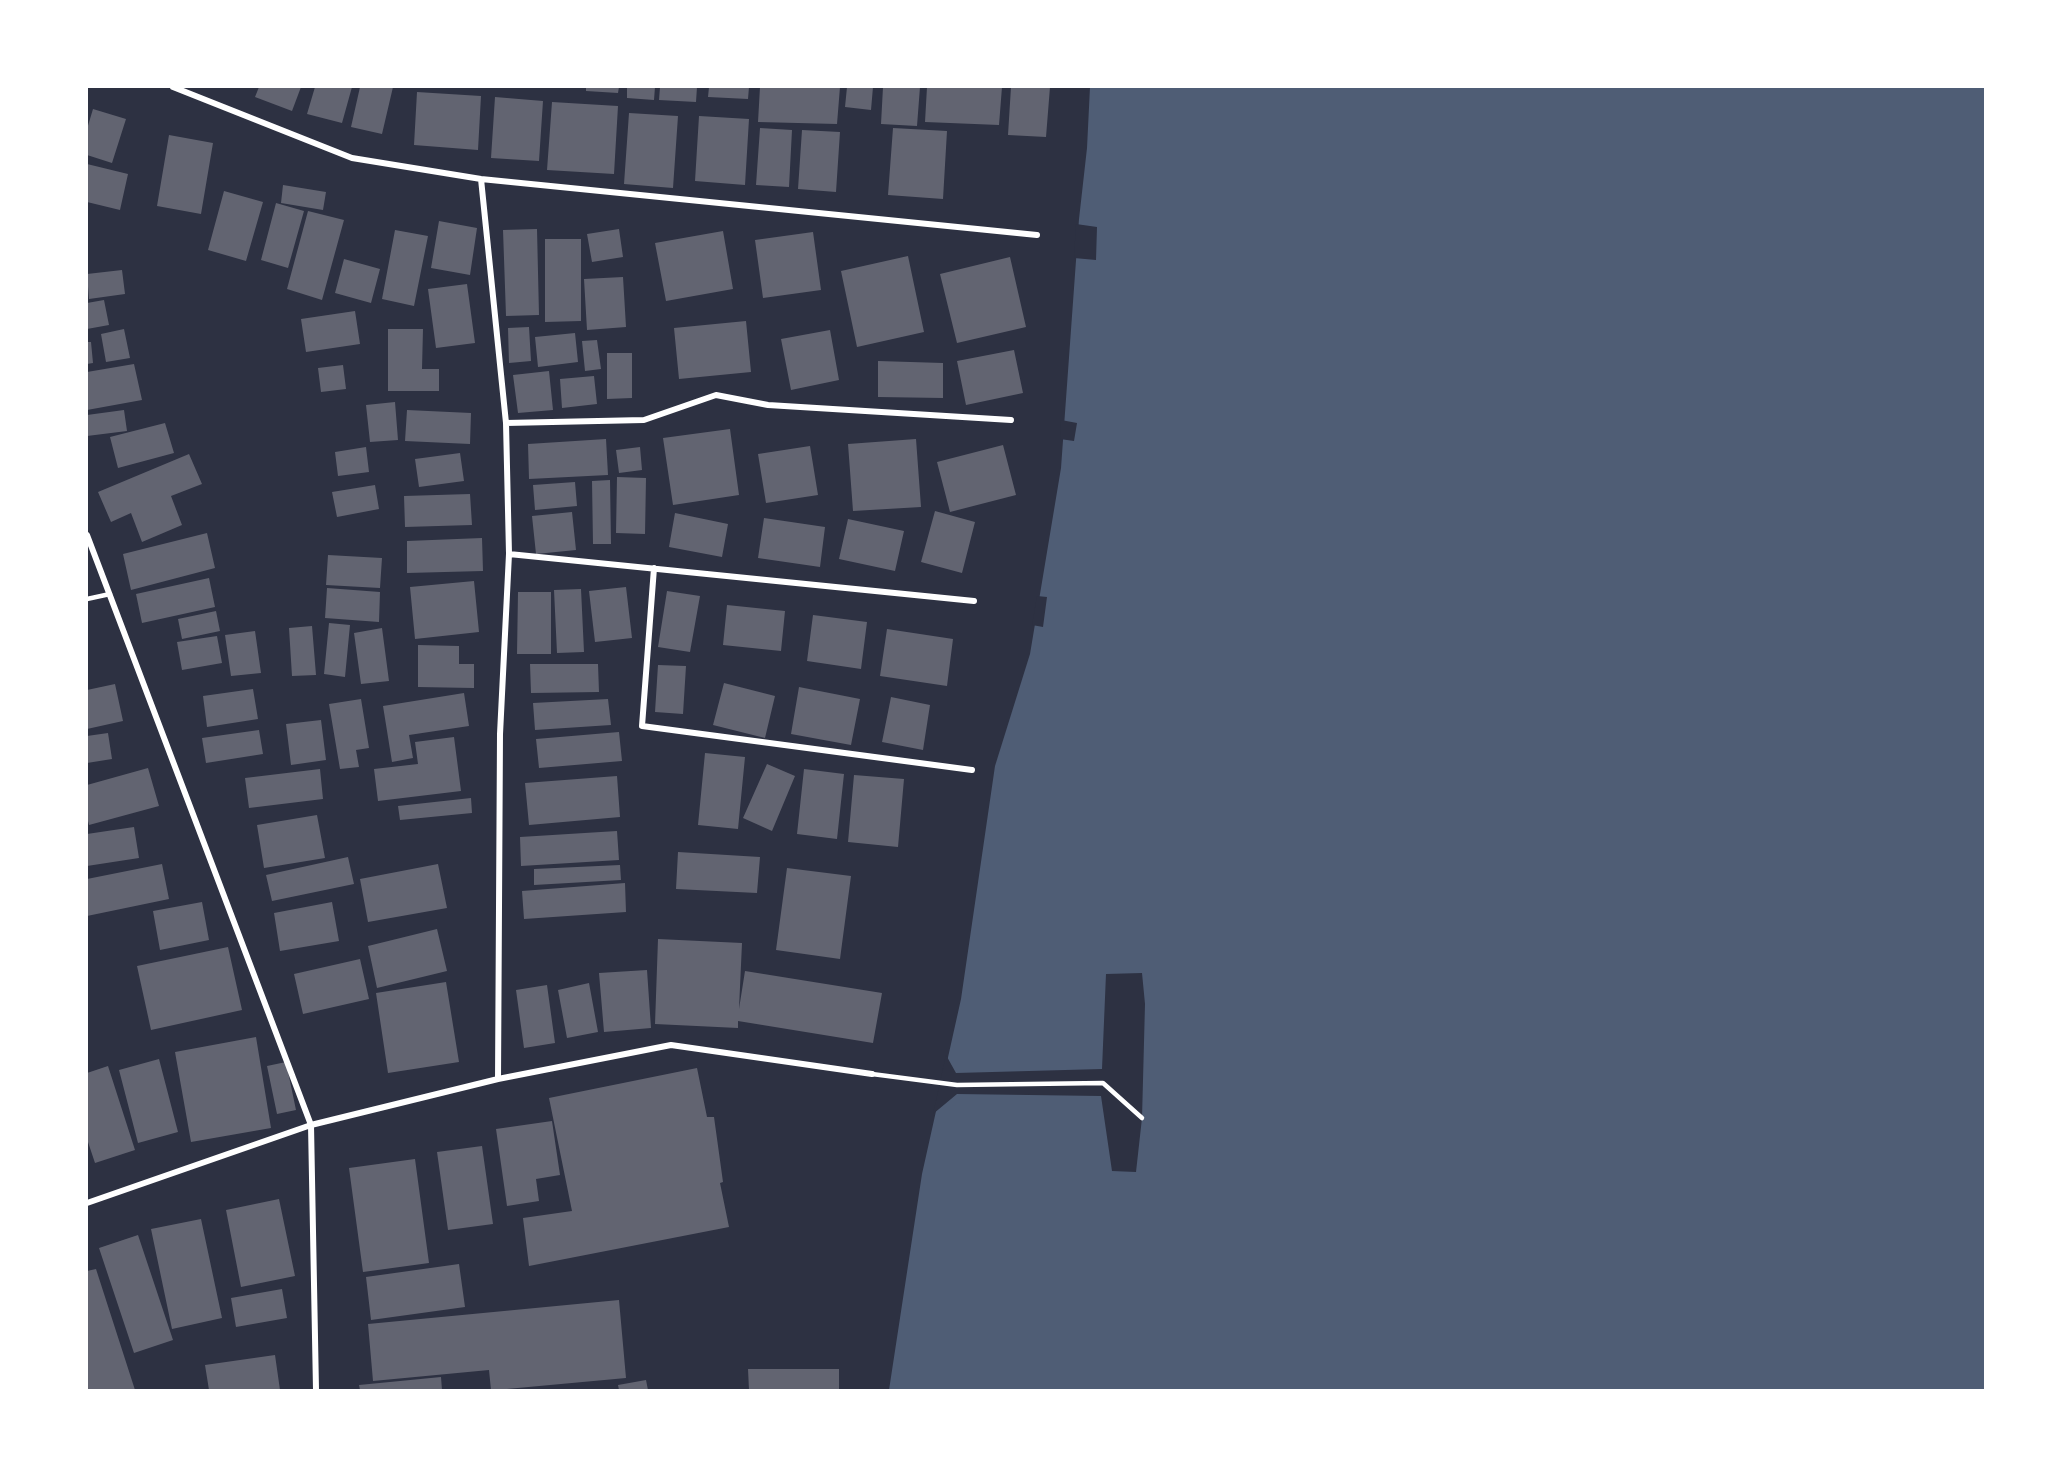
<!DOCTYPE html>
<style>
body{margin:0}
#map{position:relative;width:2072px;height:1477px;overflow:hidden;background:#2d3142;font-family:Jost,sans-serif}
canvas{display:block}
.frame{position:absolute;inset:0;border:88px solid #fff;pointer-events:none}
</style>
<div id="map">
<canvas width="2072" height="1477"></canvas>
<div class="frame"></div>
</div>
<script>
const ctx = document.querySelector('canvas').getContext('2d');
ctx.lineJoin = 'round';
function paint(path, color) { ctx.fillStyle = color; ctx.fill(path, 'evenodd'); }
const toPath = rows => new Path2D(rows.map(r => 'M' + r).join(''));
function trace(path, color, width, dash) { ctx.strokeStyle = color; ctx.lineWidth = width; ctx.lineCap = dash ? 'butt' : 'round'; ctx.setLineDash(dash || []); ctx.stroke(path); }
paint(toPath([
 [1090,87,1985,87,1985,1390,889,1390,922,1174,961,999,995,766,1030,654,1061,468,1079,219,1087,148]
]), '#4f5d75');
paint(toPath([
 [1076,224,1097,227,1096,260,1074,258],
 [1061,420,1077,423,1074,441,1060,439],
 [1037,596,1047,597,1043,627,1032,625],
 [1142,973,1145,1004,1142,1118,1136,1172,1112,1171,1101,1096,957,1094,933,1114,946,1055,956,1073,1102,1069,1106,974]
]), '#2d3142');
paint(toPath([
 [259,87,301,87,292,111,255,97],
 [315,87,352,87,342,123,307,114],
 [360,87,393,87,382,134,351,127],
 [586,87,619,87,618,93,586,91],
 [627,87,655,87,654,100,627,98],
 [660,87,697,87,696,102,659,100],
 [709,87,749,87,748,99,708,97],
 [760,87,840,87,837,124,758,122],
 [847,87,873,87,871,110,845,107],
 [883,87,920,87,917,126,881,124],
 [927,87,1002,87,999,125,925,122],
 [1011,87,1050,87,1046,137,1008,135],
 [417,92,481,96,478,150,414,145],
 [495,97,543,101,539,161,491,158],
 [552,102,618,106,614,174,547,170],
 [93,109,126,119,112,163,87,155,87,129],
 [629,113,678,116,673,188,624,184],
 [699,116,749,119,745,185,695,181],
 [760,128,792,130,789,187,756,185],
 [893,128,947,131,943,199,888,195],
 [802,130,840,132,836,192,798,189],
 [169,135,213,143,201,214,157,206],
 [87,164,128,174,120,210,87,202],
 [283,185,326,192,323,210,281,203],
 [224,191,263,202,246,261,208,250],
 [276,203,304,211,288,268,261,260],
 [308,211,344,220,322,300,287,289],
 [439,221,477,228,470,275,431,268],
 [537,229,539,315,506,316,503,230],
 [619,229,623,257,592,262,587,234],
 [395,230,428,236,414,306,382,299],
 [723,231,733,289,666,301,655,243],
 [813,232,821,290,763,298,755,240],
 [545,239,581,239,581,321,545,322],
 [908,256,924,332,857,347,841,271],
 [1010,257,1026,327,957,343,940,274],
 [344,259,380,269,371,303,335,293],
 [122,270,125,294,89,299,87,274],
 [623,277,626,327,587,330,584,279],
 [467,284,475,343,436,348,428,289],
 [104,300,109,325,87,329,87,303],
 [355,311,360,344,306,352,301,319],
 [746,321,751,372,679,379,674,328],
 [529,327,531,361,509,363,508,328],
 [124,329,130,358,106,362,101,334],
 [388,329,423,329,422,369,439,369,439,391,388,391],
 [830,330,839,380,791,390,781,339],
 [575,333,578,362,538,367,535,337],
 [597,340,601,369,585,371,582,341],
 [87,342,91,342,93,363,87,364],
 [1014,350,1023,393,966,405,957,361],
 [607,353,632,353,632,398,607,399],
 [878,361,943,363,943,398,878,397],
 [134,364,142,400,87,410,87,372],
 [343,365,346,389,321,392,318,368],
 [549,371,553,410,518,413,513,375],
 [594,376,597,404,562,408,560,379],
 [395,402,398,440,370,442,366,405],
 [124,410,127,431,87,436,87,415],
 [407,410,471,413,470,444,405,441],
 [165,423,174,453,118,468,110,437],
 [730,429,739,495,673,505,663,438],
 [606,439,608,475,529,479,528,444],
 [916,439,921,507,853,511,848,444],
 [1003,445,1016,495,950,512,937,462],
 [810,446,818,495,766,503,758,454],
 [366,447,369,472,338,476,335,452],
 [640,447,642,470,619,473,616,450],
 [460,453,464,481,419,487,415,459],
 [189,454,202,484,171,496,182,525,142,542,131,513,111,522,98,492],
 [617,477,646,478,645,534,616,533],
 [610,480,611,544,593,544,592,481],
 [575,482,577,506,535,510,533,485],
 [375,485,379,509,337,517,332,492],
 [470,494,472,525,405,527,404,496],
 [935,511,975,522,962,573,921,562],
 [572,512,576,550,536,554,532,516],
 [675,513,728,524,722,557,669,547],
 [764,518,825,527,820,567,758,558],
 [848,519,904,531,895,571,839,559],
 [207,533,215,568,131,590,123,554],
 [482,538,483,571,407,573,407,541],
 [328,555,382,558,380,588,326,585],
 [209,578,215,607,142,623,136,594],
 [474,581,479,632,415,639,410,587],
 [626,587,632,638,595,642,589,591],
 [327,588,380,592,379,622,325,618],
 [581,589,584,652,557,653,554,590],
 [667,591,700,596,690,652,658,647],
 [518,592,551,592,551,654,517,654],
 [727,605,785,611,781,651,723,645],
 [216,611,220,631,182,639,178,619],
 [813,615,867,622,861,669,807,661],
 [329,623,350,625,345,677,324,674],
 [312,626,316,675,292,676,289,628],
 [382,628,389,681,361,684,354,633],
 [887,629,953,639,947,686,880,676],
 [255,631,261,673,231,676,225,635],
 [217,636,222,663,182,670,177,642],
 [418,645,459,646,459,664,474,664,474,688,418,687],
 [530,664,598,664,599,692,531,693],
 [658,665,686,666,683,714,655,712],
 [724,683,775,696,765,738,713,725],
 [115,684,123,721,87,729,87,690],
 [799,687,860,699,851,745,791,734],
 [253,689,258,719,207,727,203,696],
 [464,693,469,726,409,735,413,758,392,762,383,706],
 [891,697,930,705,923,750,882,742],
 [361,699,369,748,356,750,359,767,340,769,329,704],
 [608,699,611,725,535,730,533,703],
 [321,720,326,760,291,765,286,724],
 [259,730,263,754,206,763,202,738],
 [619,732,622,761,539,768,536,739],
 [108,733,112,759,87,763,87,736],
 [454,737,461,791,378,801,374,769,418,764,415,742],
 [705,753,745,757,738,829,698,825],
 [767,764,795,776,772,831,743,818],
 [148,768,159,806,89,825,87,817,87,785],
 [320,769,323,799,249,808,245,778],
 [804,769,844,774,837,839,797,834],
 [854,775,904,779,898,847,848,842],
 [617,776,620,817,529,825,525,783],
 [471,798,472,813,400,820,398,806],
 [317,815,325,858,264,868,257,825],
 [134,827,139,858,87,866,87,834],
 [617,831,619,860,521,866,520,837],
 [678,852,760,857,757,893,676,889],
 [348,857,354,884,272,901,266,875],
 [162,864,169,899,87,916,87,879],
 [438,864,447,908,368,922,360,879],
 [620,865,621,880,534,885,534,869],
 [787,868,851,876,840,959,776,950],
 [625,883,626,912,524,919,522,891],
 [202,902,209,940,160,950,153,911],
 [332,902,339,941,280,951,274,913],
 [437,929,447,971,377,988,368,946],
 [658,939,742,943,739,1009,745,971,882,993,873,1043,738,1021,738,1028,655,1024],
 [228,947,242,1010,151,1030,137,966],
 [360,959,369,999,303,1014,294,974],
 [647,970,651,1028,604,1032,599,973],
 [446,982,459,1062,388,1073,376,993],
 [589,983,598,1032,567,1038,558,990],
 [547,985,555,1043,524,1048,516,990],
 [256,1037,271,1128,191,1142,175,1052],
 [159,1059,178,1132,138,1143,119,1070],
 [286,1062,296,1110,277,1114,267,1066],
 [108,1066,135,1150,95,1163,87,1139,87,1073],
 [697,1068,707,1117,714,1117,723,1182,720,1183,729,1227,529,1266,523,1218,572,1211,549,1098],
 [552,1121,560,1175,536,1179,539,1201,507,1206,496,1129],
 [482,1146,493,1224,448,1230,437,1152],
 [415,1159,429,1263,363,1272,349,1168],
 [279,1199,295,1276,241,1287,226,1210],
 [201,1219,222,1318,172,1329,151,1229],
 [138,1235,173,1340,134,1353,99,1248],
 [459,1264,465,1307,371,1320,366,1277],
 [96,1269,135,1390,87,1390,87,1271],
 [282,1289,287,1318,236,1327,231,1298],
 [619,1300,626,1378,496,1390,491,1390,489,1370,373,1381,368,1324],
 [275,1355,280,1390,209,1390,205,1365],
 [748,1369,839,1369,839,1390,749,1390],
 [441,1377,442,1390,360,1390,359,1385],
 [646,1380,648,1390,619,1390,618,1385]
]), '#626471');
trace(toPath([
 [87,599,110,594],
 [872,1074,957,1085,1103,1083,1142,1118]
]), '#fff', 4.5);
trace(toPath([
 [173,87,352,158,481,179,1037,235],
 [481,179,506,423,509,554,500,734,498,1079],
 [506,423,644,420,716,395,768,405,1011,420],
 [87,535,311,1125,316,1390],
 [509,554,974,601],
 [654,568,642,726,972,770],
 [87,1203,311,1125,498,1079,671,1045,872,1074]
]), '#fff', 6);
</script>
